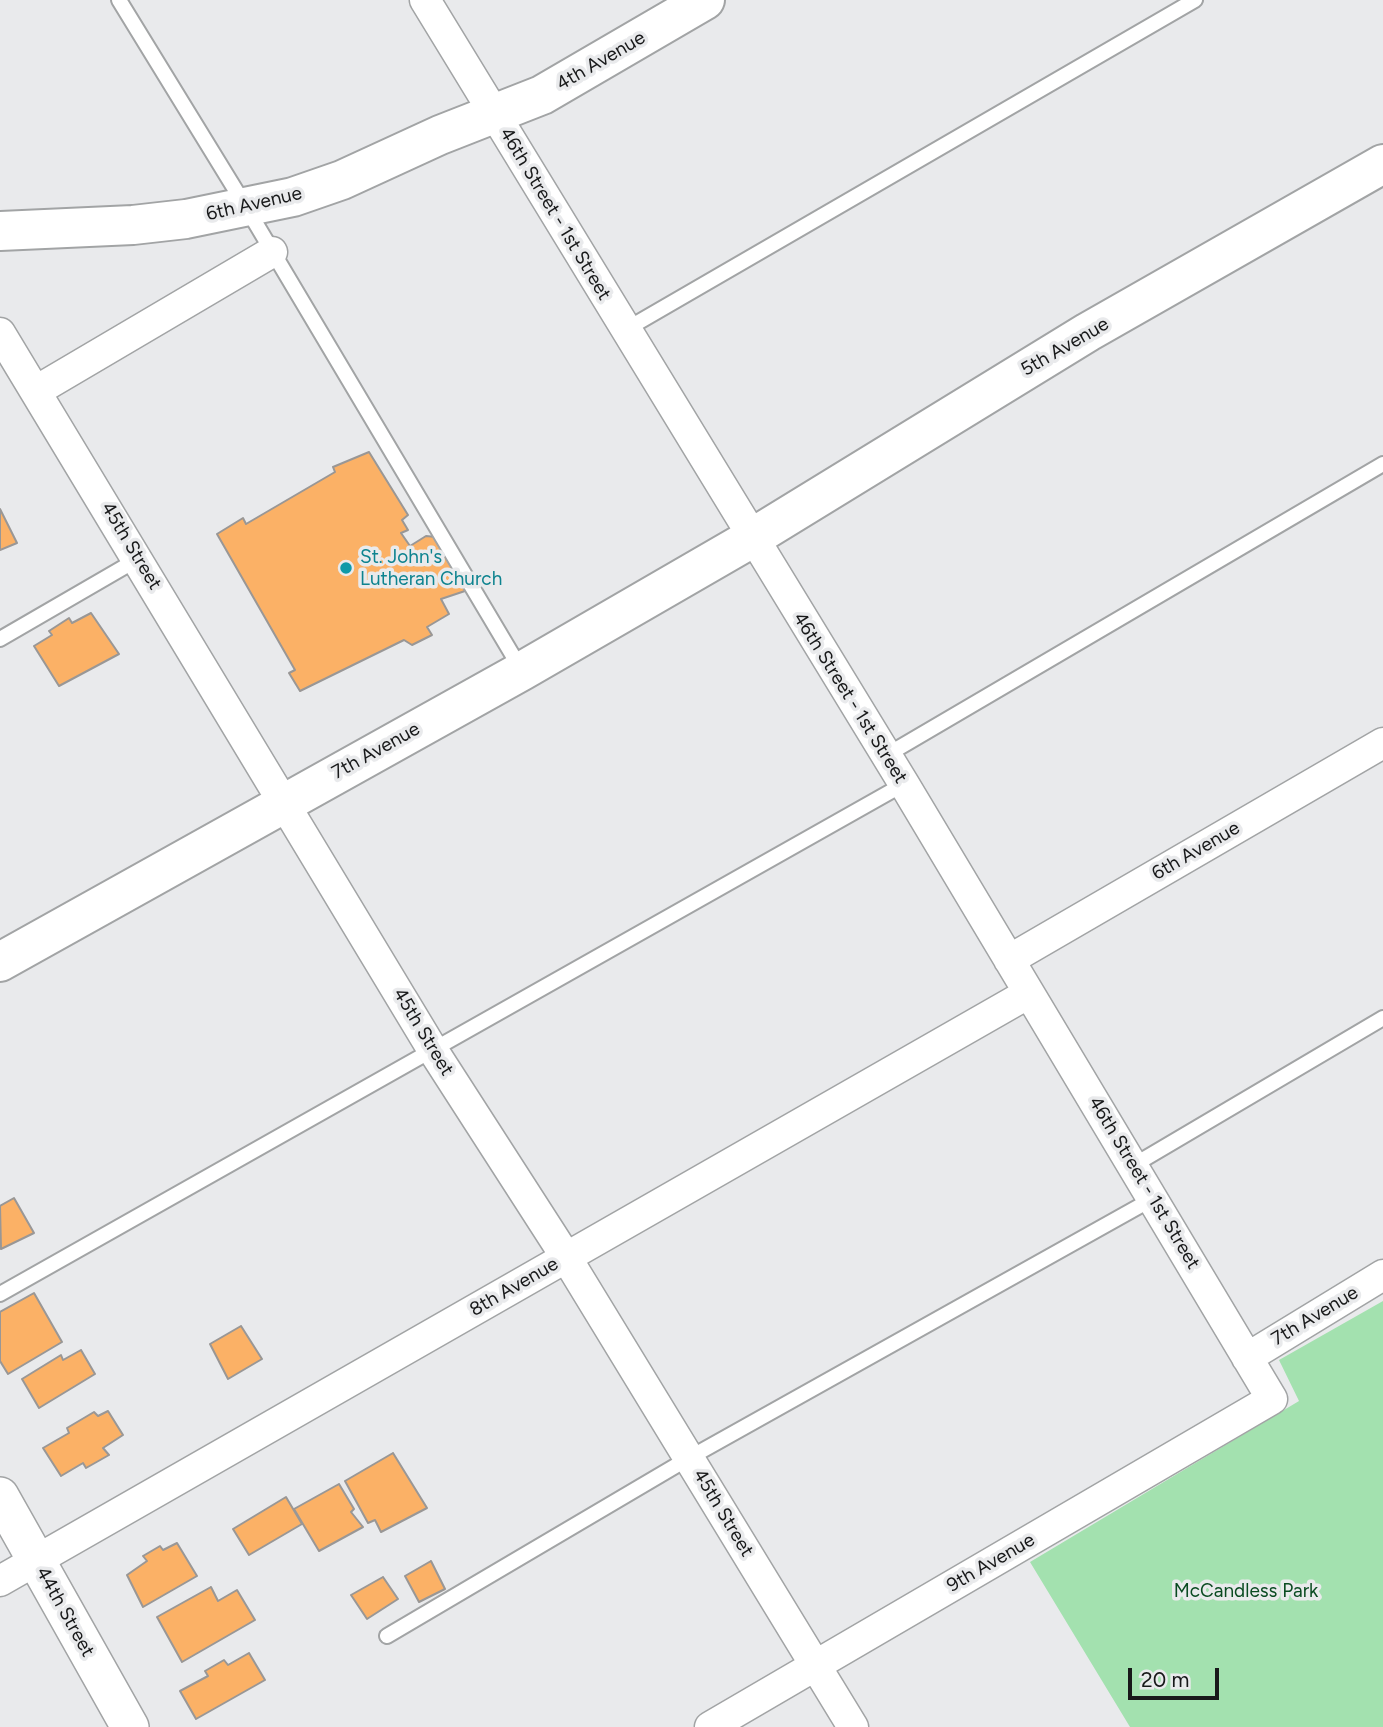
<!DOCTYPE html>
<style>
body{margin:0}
#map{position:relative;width:1383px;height:1727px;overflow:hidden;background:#e9eaec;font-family:Figtree,sans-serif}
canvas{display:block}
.scale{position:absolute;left:1128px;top:1668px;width:91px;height:32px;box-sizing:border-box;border:4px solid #18191a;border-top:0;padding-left:9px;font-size:21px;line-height:24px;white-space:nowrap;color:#18191a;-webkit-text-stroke:5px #e9eaec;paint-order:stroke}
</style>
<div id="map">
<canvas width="1383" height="1727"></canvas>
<div class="scale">20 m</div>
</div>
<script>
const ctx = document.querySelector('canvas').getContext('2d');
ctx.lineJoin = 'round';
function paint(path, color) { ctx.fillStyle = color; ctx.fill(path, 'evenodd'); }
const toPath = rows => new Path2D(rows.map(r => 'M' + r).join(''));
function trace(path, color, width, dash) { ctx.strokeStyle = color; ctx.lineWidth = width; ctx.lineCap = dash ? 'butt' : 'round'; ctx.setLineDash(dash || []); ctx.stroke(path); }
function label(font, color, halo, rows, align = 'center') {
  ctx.font = font + ' Figtree,sans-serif'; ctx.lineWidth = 7; ctx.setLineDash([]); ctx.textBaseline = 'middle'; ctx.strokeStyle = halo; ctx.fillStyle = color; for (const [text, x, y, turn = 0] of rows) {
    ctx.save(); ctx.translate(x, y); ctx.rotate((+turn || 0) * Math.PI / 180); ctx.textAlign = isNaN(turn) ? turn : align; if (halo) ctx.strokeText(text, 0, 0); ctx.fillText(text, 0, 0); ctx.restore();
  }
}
paint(toPath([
 [1383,1301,1383,1727,1130,1727,1030,1562,1299,1401,1279,1360]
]), '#a3e1af');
const building = toPath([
 [369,452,408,515,402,520,408,530,401,533,410,546,426,536,436,537,468,590,441,599,449,614,427,627,432,635,412,645,404,640,300,691,289,673,295,670,217,534,243,518,246,524,335,472,333,467,369,452],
 [0,509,17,543,0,550,0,509],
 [91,613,119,654,59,686,34,646,52,635,49,631,69,618,72,623,91,613],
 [14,1198,34,1233,1,1249,0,1206,14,1198],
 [34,1293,62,1342,8,1374,0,1361,0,1312,34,1293],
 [241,1326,262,1359,228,1379,210,1344,241,1326],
 [81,1350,95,1374,39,1408,22,1379,61,1355,63,1360,81,1350],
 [108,1411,123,1435,103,1448,109,1455,86,1468,83,1463,61,1476,43,1448,69,1433,67,1428,94,1412,98,1416,108,1411],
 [393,1453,427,1508,381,1532,375,1520,368,1523,345,1481,393,1453],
 [339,1484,354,1509,351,1512,363,1527,319,1551,294,1509,339,1484],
 [286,1497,302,1524,249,1555,233,1529,286,1497],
 [177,1543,197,1576,143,1607,127,1575,147,1561,143,1556,160,1546,163,1550,177,1543],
 [431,1561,445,1589,419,1602,405,1576,431,1561],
 [383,1577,398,1599,367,1619,351,1595,383,1577],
 [211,1587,218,1601,237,1590,255,1620,182,1662,157,1617,211,1587],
 [249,1653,265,1680,196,1719,180,1691,208,1676,205,1671,224,1660,228,1665,249,1653]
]);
paint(building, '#fbb166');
trace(building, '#999796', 2);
const service = toPath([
 [119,0,246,207,522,671],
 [625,330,1195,0],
 [0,639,138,559],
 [885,756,1383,464],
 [1134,1165,1383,1018],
 [0,1294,904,784],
 [387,1636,689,1458,1154,1198]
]);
const minor = toPath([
 [425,0,904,784,1272,1399,710,1727],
 [0,333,434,1052,566,1257,853,1727],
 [36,391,272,252],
 [1009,960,1383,743],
 [1247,1358,1383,1275],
 [0,1581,1029,993]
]);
const tertiary = toPath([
 [0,1496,130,1727]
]);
const primary = toPath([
 [0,231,133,225,186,219,293,197,342,180,440,135,542,95,705,0],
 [0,962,522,671,752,538,1088,332,1383,164]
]);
trace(service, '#a2a4a5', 18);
trace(minor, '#a2a4a5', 33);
trace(tertiary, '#a2a4a5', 40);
trace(primary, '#a2a4a5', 42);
trace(service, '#fff', 14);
trace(minor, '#fff', 30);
trace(tertiary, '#fff', 37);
trace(primary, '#fff', 38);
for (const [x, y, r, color] of [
 [346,568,7,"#0f9aa8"]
]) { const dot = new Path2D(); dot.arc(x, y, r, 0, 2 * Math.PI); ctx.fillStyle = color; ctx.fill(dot); trace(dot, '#e9eaec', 2.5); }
label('19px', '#18191a', '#e9eaec', [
 ["4th Avenue",601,61,-30],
 ["6th Avenue",254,204,-13],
 ["46th Street - 1st Street",555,214,59],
 ["5th Avenue",1065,347,-30],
 ["45th Street",131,546,59],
 ["46th Street - 1st Street",850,698,58],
 ["7th Avenue",376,751,-29],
 ["6th Avenue",1196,851,-30],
 ["45th Street",423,1032,59],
 ["46th Street - 1st Street",1144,1183,59],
 ["8th Avenue",514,1287,-30],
 ["7th Avenue",1315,1316,-31],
 ["45th Street",723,1513,59],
 ["9th Avenue",991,1563,-30],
 ["44th Street",65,1612,61]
]);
label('19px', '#0d838f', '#e9eaec', [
 ["St. John's",360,557],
 ["Lutheran Church",360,579]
], 'left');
label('19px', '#0a4b21', '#e9eaec', [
 ["McCandless Park",1246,1591]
]);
</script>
